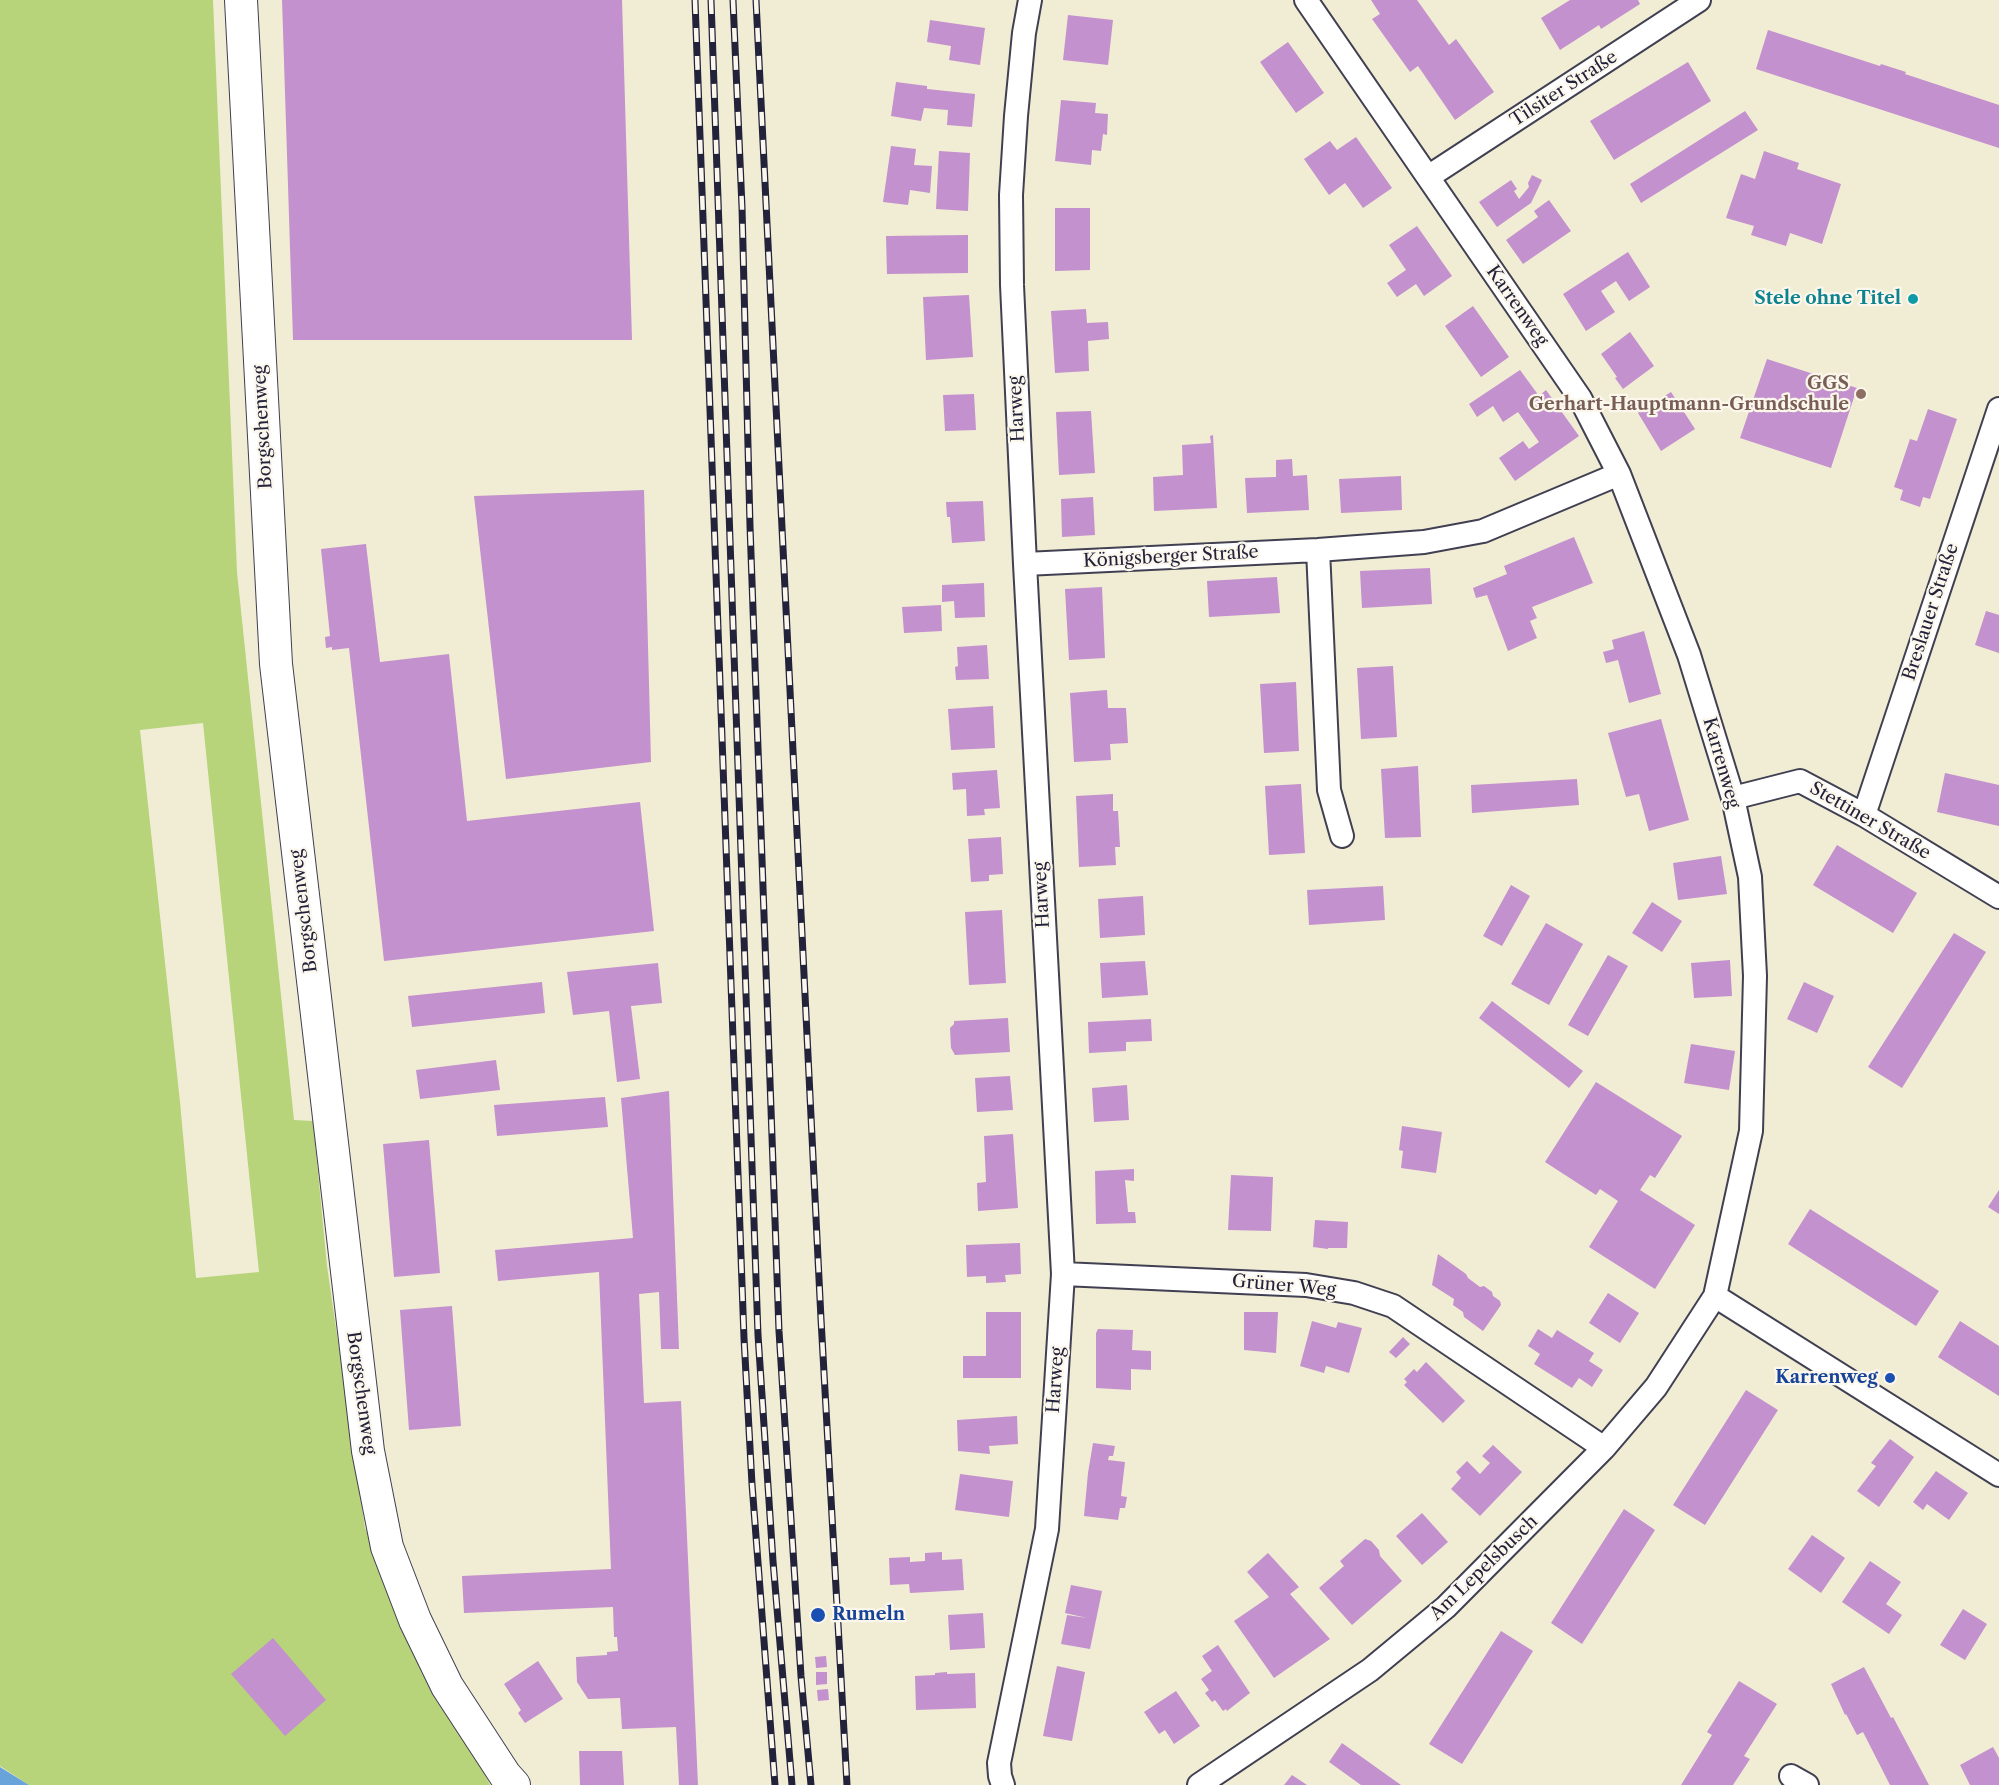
<!DOCTYPE html>
<meta charset="utf-8">
<style>
body{margin:0}
canvas{display:block;background:#f1ecd4}
</style>
<canvas width="1999" height="1785"></canvas>
<script>
const ctx = document.querySelector('canvas').getContext('2d');
ctx.lineJoin = 'round';
function paint(path, color) { ctx.fillStyle = color; ctx.fill(path, 'evenodd'); }
const toPath = rows => new Path2D(rows.map(r => 'M' + r).join(''));
function trace(path, color, width, dash) { ctx.strokeStyle = color; ctx.lineWidth = width; ctx.lineCap = dash ? 'butt' : 'round'; ctx.setLineDash(dash || []); ctx.stroke(path); }
function label(font, color, halo, rows, align = 'center') {
  ctx.font = font + ' "Libre Caslon Text",serif'; ctx.lineWidth = 4.5; ctx.setLineDash([]); ctx.textBaseline = 'middle'; ctx.strokeStyle = halo; ctx.fillStyle = color; for (const [text, x, y, turn = 0] of rows) {
    ctx.save(); ctx.translate(x, y); ctx.rotate((+turn || 0) * Math.PI / 180); ctx.textAlign = isNaN(turn) ? turn : align; if (halo) ctx.strokeText(text, 0, 0); ctx.fillText(text, 0, 0); ctx.restore();
  }
}
paint(toPath([
 [0,0,213,0,237,572,294,1120,313,1121,327,1266,365,1528,490,1785,29,1785,0,1766],
 [203,723,259,1272,196,1278,180,1102,140,730]
]), '#b7d47b');
paint(toPath([
 [0,1766,0,1767,29,1785,0,1785]
]), '#68a4d9');
paint(toPath([
 [282,0,622,0,632,340,293,340],
 [1371,0,1417,0,1449,45,1456,39,1494,92,1455,120,1418,66,1410,72,1372,19,1380,14],
 [1570,0,1638,0,1640,4,1601,29,1599,25,1560,50,1541,18],
 [1068,15,1113,20,1108,65,1063,60],
 [930,20,985,28,980,65,949,60,951,46,927,42],
 [1768,30,1880,66,1881,64,1906,72,1905,74,1999,105,1999,148,1756,69],
 [1288,42,1324,93,1296,113,1260,62],
 [1688,62,1711,101,1614,160,1590,121],
 [896,82,927,86,927,89,975,94,972,127,947,125,948,110,924,108,921,121,891,116],
 [1061,100,1096,103,1095,113,1108,114,1107,135,1103,134,1101,151,1092,150,1091,165,1055,161],
 [1745,111,1758,130,1641,203,1630,184],
 [1356,137,1392,188,1363,208,1345,183,1329,195,1304,159,1330,141,1337,150],
 [891,146,916,149,914,165,932,166,930,193,910,190,908,205,883,202],
 [939,151,970,153,968,211,936,209],
 [1764,151,1799,163,1797,169,1841,184,1822,244,1790,233,1786,246,1751,235,1754,226,1726,218,1741,174,1755,179],
 [1532,175,1542,180,1531,203,1497,227,1479,202,1511,180,1517,189,1514,191,1519,199,1529,187,1528,183],
 [1549,200,1571,231,1523,264,1506,240,1538,217,1534,211],
 [1055,208,1090,208,1090,270,1055,271],
 [1417,226,1452,276,1424,296,1416,284,1397,297,1387,283,1406,270,1389,245],
 [968,235,968,273,887,274,886,236],
 [1628,252,1650,287,1629,301,1616,281,1601,291,1615,312,1586,331,1563,294],
 [969,295,973,357,926,360,923,297],
 [1473,306,1509,357,1481,377,1445,326],
 [1086,309,1087,323,1108,322,1109,339,1088,341,1089,371,1055,373,1051,311],
 [1630,332,1654,366,1623,389,1615,378,1617,377,1601,354],
 [1767,359,1857,388,1831,468,1740,438],
 [1520,370,1539,396,1546,390,1579,436,1515,481,1499,458,1523,441,1529,449,1539,442,1518,412,1503,422,1493,406,1477,417,1469,404],
 [1671,392,1695,429,1661,451,1638,413],
 [974,394,976,430,945,431,943,395],
 [1928,409,1957,419,1930,499,1923,497,1920,507,1900,500,1903,490,1894,487,1910,439,1917,441],
 [1091,411,1095,473,1059,475,1056,412],
 [1213,435,1217,508,1154,511,1153,477,1183,475,1182,445,1211,443,1210,436],
 [1292,459,1293,476,1307,475,1309,510,1247,513,1245,478,1276,477,1276,460],
 [1401,476,1402,510,1341,513,1339,479],
 [644,490,651,762,506,779,474,496],
 [1093,497,1095,535,1062,537,1061,499],
 [983,501,985,541,952,543,950,517,947,517,946,502],
 [1574,537,1593,583,1532,607,1537,618,1530,621,1537,638,1508,651,1487,595,1476,598,1473,588,1507,574,1504,566],
 [366,544,380,662,449,654,467,821,640,802,654,931,384,961,349,648,332,650,332,647,326,648,325,637,330,636,321,549],
 [1430,568,1432,604,1362,608,1360,571],
 [1277,577,1280,613,1209,617,1207,581],
 [984,583,985,617,955,618,954,601,942,602,942,585],
 [1102,587,1105,658,1069,660,1065,589],
 [941,605,942,631,904,633,902,607],
 [1986,611,1999,615,1999,653,1975,645],
 [1644,631,1661,694,1629,703,1618,660,1606,663,1603,652,1614,649,1612,640],
 [987,645,989,679,956,680,955,667,958,666,957,647],
 [1393,666,1397,737,1361,739,1357,668],
 [1296,682,1299,751,1264,753,1260,684],
 [1107,690,1108,708,1126,708,1128,743,1110,744,1111,760,1074,762,1070,693],
 [993,706,995,748,951,750,948,709],
 [1661,719,1689,820,1649,831,1639,794,1626,797,1608,733],
 [1418,766,1421,837,1385,838,1381,769],
 [997,770,1000,808,984,809,985,815,967,816,966,789,953,790,952,773],
 [1945,773,1999,785,1999,826,1937,812],
 [1577,779,1579,805,1472,813,1471,785],
 [1301,784,1305,853,1269,855,1265,786],
 [1113,794,1113,811,1118,811,1120,847,1115,847,1116,865,1079,867,1076,796],
 [1001,837,1003,874,989,875,989,881,971,882,968,839],
 [1837,845,1917,893,1893,933,1813,885],
 [1721,856,1727,894,1678,900,1673,863],
 [1511,885,1530,896,1502,946,1483,936],
 [1383,886,1385,920,1309,925,1307,890],
 [1143,896,1145,935,1100,938,1098,899],
 [1652,902,1682,921,1662,952,1632,933],
 [1002,910,1006,983,969,985,965,912],
 [1546,923,1583,944,1549,1005,1511,984],
 [1954,933,1986,952,1902,1088,1868,1067],
 [1608,955,1628,966,1588,1036,1568,1025],
 [1730,960,1732,996,1694,998,1691,963],
 [1145,961,1148,995,1102,998,1100,963],
 [658,963,662,1003,631,1006,640,1079,617,1082,609,1011,573,1015,567,972],
 [542,982,545,1013,412,1027,408,996],
 [1804,982,1834,996,1817,1033,1787,1019],
 [1492,1001,1583,1071,1569,1088,1479,1018],
 [1008,1018,1010,1052,955,1055,951,1048,950,1028,954,1024,954,1021],
 [1151,1019,1152,1041,1126,1042,1126,1051,1089,1053,1088,1022],
 [1691,1044,1735,1051,1729,1090,1684,1083],
 [496,1060,500,1090,420,1099,416,1070],
 [1010,1076,1013,1110,977,1112,975,1078],
 [1596,1082,1682,1136,1655,1178,1650,1175,1640,1190,1695,1225,1655,1289,1589,1247,1618,1201,1600,1189,1596,1195,1545,1162],
 [1127,1085,1129,1120,1094,1122,1092,1088],
 [669,1091,679,1349,661,1349,659,1292,639,1294,644,1403,681,1401,698,1785,679,1785,676,1727,622,1729,620,1698,588,1699,577,1682,576,1657,607,1655,607,1652,618,1651,617,1637,614,1637,613,1607,464,1613,462,1576,611,1569,599,1272,498,1281,495,1250,633,1238,621,1098],
 [605,1097,608,1127,497,1136,494,1105],
 [1402,1126,1442,1132,1436,1173,1401,1168,1403,1151,1399,1150],
 [1013,1134,1018,1208,978,1211,977,1183,986,1182,984,1136],
 [429,1140,440,1273,394,1277,383,1144],
 [1134,1169,1134,1181,1125,1180,1128,1212,1135,1212,1136,1223,1096,1224,1095,1171],
 [1231,1175,1273,1177,1271,1231,1228,1230],
 [1999,1190,1999,1214,1988,1207],
 [1810,1209,1939,1291,1916,1326,1788,1244],
 [1315,1220,1348,1222,1347,1248,1328,1248,1328,1249,1313,1247],
 [1020,1243,1021,1274,1005,1275,1006,1282,986,1283,986,1276,967,1277,966,1245],
 [1438,1254,1466,1274,1468,1278,1480,1287,1484,1286,1492,1292,1493,1296,1500,1301,1501,1305,1483,1331,1464,1317,1463,1312,1453,1305,1454,1299,1432,1285],
 [1608,1293,1639,1313,1620,1343,1589,1323],
 [452,1306,461,1426,409,1430,400,1310],
 [986,1312,1021,1312,1021,1378,963,1378,963,1356,986,1356],
 [1244,1312,1278,1312,1276,1353,1244,1350],
 [1312,1321,1336,1328,1338,1322,1362,1328,1349,1373,1326,1366,1324,1373,1300,1366],
 [1960,1321,1999,1346,1999,1396,1938,1357],
 [1098,1329,1133,1330,1132,1350,1151,1351,1151,1370,1131,1369,1131,1390,1096,1388,1096,1333],
 [1538,1329,1552,1338,1557,1330,1594,1353,1589,1361,1603,1370,1592,1387,1579,1378,1572,1388,1534,1364,1540,1354,1528,1346],
 [1403,1337,1410,1344,1396,1358,1389,1352],
 [1426,1362,1465,1401,1443,1423,1404,1385,1407,1382,1404,1379,1414,1369,1417,1372],
 [1746,1390,1778,1410,1705,1525,1673,1505],
 [1017,1416,1018,1444,989,1446,990,1454,958,1451,957,1420],
 [1890,1439,1914,1457,1879,1507,1857,1491,1876,1466,1871,1463],
 [1093,1443,1115,1446,1113,1456,1109,1456,1108,1460,1125,1462,1121,1496,1127,1497,1125,1508,1120,1508,1118,1520,1084,1516,1088,1473],
 [1493,1445,1522,1472,1480,1516,1451,1489,1461,1478,1456,1472,1467,1461,1480,1474,1490,1463,1482,1456],
 [1936,1471,1968,1493,1949,1520,1927,1504,1923,1510,1913,1502],
 [960,1474,1013,1481,1009,1517,955,1510],
 [1624,1509,1655,1530,1582,1644,1551,1623],
 [1422,1513,1448,1542,1422,1565,1396,1536],
 [1812,1535,1845,1558,1821,1593,1788,1569],
 [1365,1539,1371,1541,1379,1550,1380,1556,1402,1581,1352,1625,1319,1588,1344,1566,1340,1561],
 [942,1552,942,1560,962,1559,964,1590,910,1593,909,1584,890,1585,889,1558,910,1557,910,1562,925,1561,925,1553],
 [1268,1553,1299,1587,1290,1594,1330,1639,1274,1678,1234,1621,1269,1597,1247,1572],
 [1870,1561,1901,1582,1886,1604,1902,1615,1889,1634,1842,1602],
 [1071,1585,1102,1591,1090,1649,1061,1644,1067,1615,1087,1618,1065,1613],
 [1963,1609,1987,1624,1965,1660,1940,1645],
 [983,1613,985,1648,950,1650,948,1615],
 [1501,1631,1533,1651,1462,1764,1429,1744],
 [273,1638,326,1700,285,1736,231,1674],
 [1218,1645,1250,1693,1227,1711,1226,1709,1223,1711,1215,1700,1212,1702,1205,1693,1209,1690,1201,1679,1212,1671,1202,1656],
 [826,1656,827,1667,816,1668,815,1657],
 [538,1661,563,1699,525,1723,518,1713,521,1710,504,1684],
 [1057,1666,1085,1672,1072,1741,1043,1736],
 [1864,1667,1891,1718,1893,1717,1929,1785,1890,1785,1863,1732,1857,1735,1846,1714,1845,1715,1831,1684],
 [816,1672,827,1672,827,1684,816,1685],
 [947,1672,947,1674,975,1673,976,1708,916,1710,915,1676,935,1675,935,1673],
 [1739,1681,1777,1704,1744,1756,1750,1759,1733,1785,1681,1785,1712,1735,1707,1732],
 [828,1689,829,1700,818,1701,817,1690],
 [1176,1691,1200,1726,1174,1744,1165,1730,1159,1734,1144,1712],
 [1342,1743,1401,1785,1361,1785,1329,1762],
 [1993,1747,1999,1758,1999,1785,1970,1785,1960,1765],
 [579,1751,622,1751,624,1785,580,1785],
 [1292,1775,1307,1785,1284,1785]
]), '#c391cd');
const minor = toPath([
 [1428,177,1699,0],
 [1318,550,1329,790,1342,836],
 [1025,564,1318,550,1424,542,1483,531,1619,474],
 [1733,798,1800,781,1864,815,1999,897],
 [1864,815,1999,409],
 [1063,1274,1306,1285,1354,1293,1393,1306,1604,1448],
 [1715,1296,1999,1475],
 [1791,1776,1807,1785],
 [1003,1785,1000,1776,999,1763,1047,1529,1063,1274,1025,564,1012,285,1011,195,1016,116,1024,33,1030,0],
 [1199,1785,1370,1670,1446,1607,1604,1448,1656,1387,1715,1296,1751,1131,1755,976,1750,877,1733,798,1689,655,1619,474,1580,398,1306,0]
]);
const secondary = toPath([
 [241,0,276,664,368,1451,387,1547,415,1620,447,1686,505,1775,514,1785]
]);
trace(minor, '#414052', 26);
trace(secondary, '#414052', 34);
trace(minor, '#fff', 22);
trace(secondary, '#fff', 32);
const rail = toPath([
 [695,0,744,1338,752,1484,775,1785],
 [711,0,758,1335,773,1561,792,1785],
 [733,0,742,207,750,526,779,1331,801,1676,811,1785],
 [756,0,821,1319,847,1785]
]);
trace(rail, '#22223b', 7);
trace(rail, '#fbf7ec', 4.5, [14]);
for (const [x, y, r, color] of [
 [1913,299,6,"#0f9aa8"],
 [1861,394,6,"#8d6e63"],
 [1890,1378,6,"#1a4fb4"],
 [818,1615,8,"#1a4fb4"]
]) { const dot = new Path2D(); dot.arc(x, y, r, 0, 2 * Math.PI); ctx.fillStyle = color; ctx.fill(dot); trace(dot, '#fbf7ec', 2); }
label('18px', '#22223b', '#fbf7ec', [
 ["Tilsiter Straße",1564,89,-33],
 ["Karrenweg",1517,306,55],
 ["Harweg",1017,409,-93],
 ["Borgschenweg",263,427,-93],
 ["Königsberger Straße",1171,557,-3],
 ["Breslauer Straße",1931,612,-72],
 ["Karrenweg",1721,763,74],
 ["Stettiner Straße",1870,821,30],
 ["Harweg",1042,895,-93],
 ["Borgschenweg",304,911,-97],
 ["Grüner Weg",1284,1286,5],
 ["Harweg",1056,1380,-86],
 ["Borgschenweg",361,1393,82],
 ["Am Lepelsbusch",1484,1568,-44]
]);
label('bold 18px', '#0d838f', '#fbf7ec', [
 ["Stele ohne Titel",1901,299]
], 'right');
label('bold 18px', '#785e54', '#fbf7ec', [
 ["GGS",1849,384],
 ["Gerhart-Hauptmann-Grundschule",1849,405]
], 'right');
label('bold 18px', '#164399', '#fbf7ec', [
 ["Karrenweg",1878,1378],
 ["Rumeln",832,1615,"left"]
], 'right');
</script>
